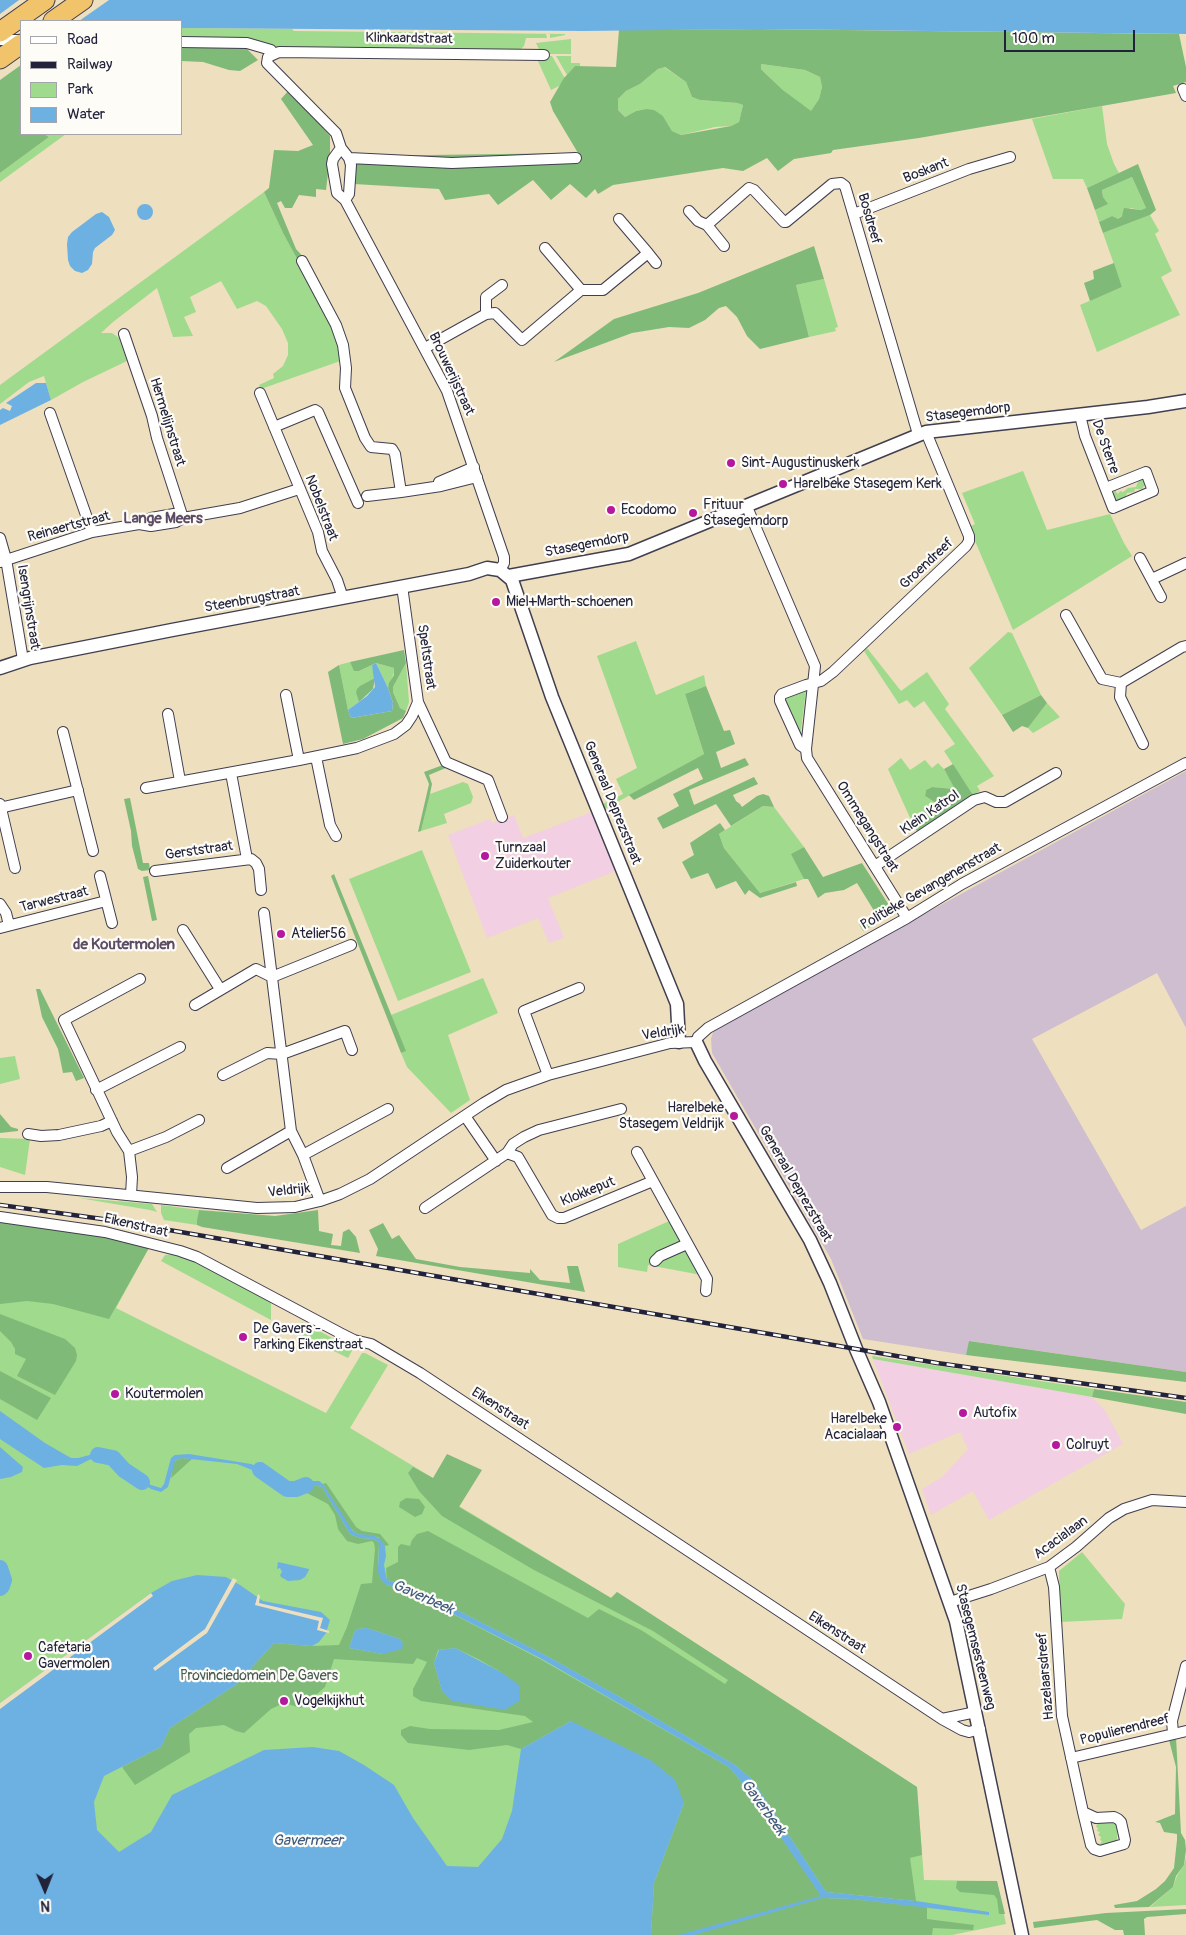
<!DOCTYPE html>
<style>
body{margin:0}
#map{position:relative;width:1186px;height:1935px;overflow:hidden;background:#eedfbe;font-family:Pangolin,sans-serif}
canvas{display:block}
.legend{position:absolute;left:20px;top:20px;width:162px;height:115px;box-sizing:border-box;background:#fdfcf7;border:1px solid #a5a5ac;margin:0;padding:6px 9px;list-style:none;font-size:15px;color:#22223b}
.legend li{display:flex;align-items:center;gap:10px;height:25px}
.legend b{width:25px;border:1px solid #a5a5ac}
.north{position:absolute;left:20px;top:1865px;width:50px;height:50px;-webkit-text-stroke:4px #fdfcf7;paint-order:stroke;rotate:179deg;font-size:14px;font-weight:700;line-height:20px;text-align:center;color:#22223b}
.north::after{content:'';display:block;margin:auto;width:18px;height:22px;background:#22223b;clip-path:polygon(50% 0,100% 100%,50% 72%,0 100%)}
.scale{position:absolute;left:1004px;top:30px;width:131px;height:22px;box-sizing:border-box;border:2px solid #22223b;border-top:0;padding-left:6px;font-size:15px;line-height:18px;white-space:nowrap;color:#22223b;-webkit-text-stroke:4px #fdfcf7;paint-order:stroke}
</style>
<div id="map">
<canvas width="1186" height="1935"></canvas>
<ul class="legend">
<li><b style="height:6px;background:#fff"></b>Road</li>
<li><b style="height:6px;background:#22223b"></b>Railway</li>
<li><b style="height:14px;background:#a0da8d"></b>Park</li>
<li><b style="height:14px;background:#6db1e3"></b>Water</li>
</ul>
<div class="north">N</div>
<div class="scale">100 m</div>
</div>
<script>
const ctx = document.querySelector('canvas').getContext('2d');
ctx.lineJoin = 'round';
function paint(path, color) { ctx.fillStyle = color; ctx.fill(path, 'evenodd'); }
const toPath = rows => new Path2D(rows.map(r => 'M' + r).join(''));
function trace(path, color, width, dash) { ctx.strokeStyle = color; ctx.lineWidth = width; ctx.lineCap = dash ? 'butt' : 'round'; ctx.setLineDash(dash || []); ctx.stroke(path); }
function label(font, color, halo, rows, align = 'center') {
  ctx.font = font + ' Pangolin,sans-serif'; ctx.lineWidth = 4.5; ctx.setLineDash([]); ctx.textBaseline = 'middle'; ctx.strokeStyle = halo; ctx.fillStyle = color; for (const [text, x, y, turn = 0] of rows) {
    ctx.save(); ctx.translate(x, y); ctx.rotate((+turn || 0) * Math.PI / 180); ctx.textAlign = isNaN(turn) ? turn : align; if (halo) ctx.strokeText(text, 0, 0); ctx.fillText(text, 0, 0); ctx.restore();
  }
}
paint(toPath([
 [592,812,616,871,548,898,564,938,549,943,538,918,487,938,448,835,490,819,492,823,514,815,523,838],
 [873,1359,1092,1397,1106,1412,1123,1444,989,1520,973,1491,931,1515,922,1489,942,1477,968,1449,960,1432,909,1454]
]), '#f2cfe2');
paint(toPath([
 [1186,771,1186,1028,1157,973,1032,1039,1141,1230,1186,1206,1186,1372,970,1341,966,1355,863,1339,831,1259,712,1053,711,1039,714,1029]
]), '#cfbdd0');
paint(toPath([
 [181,28,292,29,294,31,565,34,565,35,550,38,550,34,546,34,547,38,526,38,524,46,520,50,516,50,278,48,181,39],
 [571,39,571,54,541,54,536,43],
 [546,56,552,56,567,82,551,90,537,59],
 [556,56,571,56,571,63,580,63,580,66,575,66,567,75],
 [761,64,805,70,820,77,822,87,819,99,811,112,783,90,767,75,761,69],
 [664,67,686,82,692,97,700,100,737,103,743,105,739,122,731,126,715,127,681,135,672,131,663,116,646,109,636,111,625,117,618,110,618,99,626,91,640,84,658,69],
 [1102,106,1107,144,1114,164,1119,173,1087,188,1083,179,1053,179,1032,119],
 [44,134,66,134,0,182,0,173,49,137],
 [1132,177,1146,208,1141,210,1130,208,1117,220,1112,216,1099,222,1095,210,1107,204,1103,197,1102,190],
 [264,192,283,233,328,314,343,360,261,389,259,385,274,378,273,374,283,366,288,355,288,343,282,329,266,306,257,301,237,309,221,281,190,297,196,312,184,317,193,336,173,337,157,288,113,322,101,333,112,333,119,338,127,361,83,382,51,400,44,376,29,382,0,404,0,385],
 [1150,215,1159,231,1155,234,1172,271,1161,277,1180,315,1097,352,1080,305,1122,287,1103,233],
 [824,279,838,327,835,328,836,331,809,337,796,285],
 [1023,471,1047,530,1110,514,1124,543,1132,556,1013,630,969,527,975,524,962,493],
 [1145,477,1151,487,1145,492,1147,487,1144,486,1142,489,1135,489,1134,492,1127,493,1124,501,1116,501,1114,497,1114,489,1117,487,1116,492,1118,494,1120,491,1123,492,1128,488,1136,487,1139,479],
 [1008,632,1012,633,1041,695,1002,715,969,668],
 [636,641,656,695,704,675,706,686,685,694,704,754,603,810,601,805,623,794,616,779,637,768,597,656],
 [867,648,901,691,927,672,949,704,945,709,994,776,977,786,980,791,973,795,944,751,955,744,924,701,914,708,907,700,899,704,864,651],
 [350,662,355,671,359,671,372,665,375,678,356,693,359,702,348,710,339,665],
 [376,663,394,668,395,670,388,688],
 [406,663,409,702,406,711,400,708,393,692,393,687],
 [806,690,800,738,784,701,784,697],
 [1047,703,1060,717,1033,733,1028,728],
 [901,758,910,770,925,760,932,768,938,763,944,769,956,789,932,787,926,790,925,796,939,805,911,820,888,769],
 [463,782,468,784,473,797,471,803,444,814,447,823,421,831,430,794],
 [763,806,774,807,804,847,792,854,804,879,760,893,724,848,719,834],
 [422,850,471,972,398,1001,349,879],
 [483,978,498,1013,448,1035,470,1100,451,1113,407,1067,401,1053,405,1051,391,1015],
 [15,1056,20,1079,0,1084,0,1058],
 [0,1138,30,1139,25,1175,0,1167],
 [79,1198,152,1204,157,1212,150,1210],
 [161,1205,199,1210,197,1225,164,1220,161,1213],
 [676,1218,701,1276,696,1274,648,1265,647,1272,618,1267,618,1244],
 [0,1221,150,1246,116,1308,326,1413,362,1353,365,1353,388,1365,350,1428,433,1478,459,1506,611,1598,617,1592,917,1787,924,1880,997,1881,1006,1924,952,1935,0,1935],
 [175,1254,195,1262,271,1302,271,1320,161,1261,165,1255],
 [302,1322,353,1349,348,1358,291,1330],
 [872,1356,1094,1389,1092,1397,873,1359],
 [1082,1552,1125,1604,1122,1619,1060,1622,1059,1571],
 [1110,1820,1117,1823,1117,1843,1099,1847,1093,1841,1100,1844,1102,1841,1100,1840,1101,1837,1098,1835,1100,1832,1097,1831,1098,1828,1096,1827,1097,1824,1094,1822],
 [1186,1857,1186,1905,1150,1907,1173,1887,1177,1876,1184,1865]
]), '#a0da8d');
paint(toPath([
 [760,29,1179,34,1186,67,1186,82,1173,86,1176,93,919,138,833,150,831,153,794,159,778,171,767,158,743,171,723,168,613,185,598,194,595,189,586,198,570,184,551,200,533,180,498,205,489,194,445,200,439,189,354,184,354,156,578,153,553,111,550,102,564,78,575,66,616,67,619,30],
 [761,64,805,70,820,77,822,87,819,99,811,111,783,90,767,75,761,69],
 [665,67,686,82,692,97,700,100,737,103,743,105,739,122,731,126,681,135,672,131,663,116,654,110,646,109,636,111,625,117,618,110,618,99,626,91,640,84,658,69],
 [181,44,243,45,258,60,240,71,229,70,203,62,181,61],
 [21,65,21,134,44,134,49,137,0,173,0,80],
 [289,90,330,136,330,157,326,190,316,189,316,197,299,195,292,208,285,208,281,201,277,203,296,249,306,260,301,266,283,233,264,192,269,188,274,150,298,151,313,145,281,99],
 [1138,164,1156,210,1150,215,1103,233,1099,222,1112,216,1118,219,1122,216,1124,208,1141,210,1146,208,1132,177,1102,190,1103,197,1108,204,1095,210,1087,188],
 [814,246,824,279,796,285,809,337,760,349,747,336,737,317,726,306,719,308,705,320,689,328,669,327,632,333,554,362,614,319,698,293],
 [1114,263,1122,287,1090,301,1084,283,1094,279,1093,271],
 [404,650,406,663,393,687,393,692,400,708,406,711,403,718,363,739,343,744,328,672,339,665,348,710,351,718,392,711,393,703,388,688,389,683,394,675,394,668,376,663,359,671,354,671,350,662],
 [375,678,373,689,359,702,356,693,357,689,360,686],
 [706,686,724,731,730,730,735,744,716,752,721,768,745,758,749,765,689,790,694,805,754,777,758,784,733,795,736,801,740,804,742,807,757,796,763,794,769,796,774,807,763,806,731,826,716,804,663,829,657,818,679,806,673,794,703,779,698,768,634,800,629,795,704,754,685,694],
 [1041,695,1047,703,1028,728,1022,726,1013,732,1002,715],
 [953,764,973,795,918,833,911,820,939,805,925,796,926,790,932,787,955,789,944,769],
 [443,765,448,767,429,775,432,784,430,794,421,831,418,832,429,784,424,772],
 [130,798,143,863,149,863,150,870,142,871,138,869,132,846,131,831,124,799],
 [720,823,725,830,719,834,724,848,760,893,796,882,797,886,760,898,749,890,745,895,736,881,716,889,708,873,691,879,682,862,694,855,690,843],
 [804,847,823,877,862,863,894,913,863,931,859,924,876,914,857,883,844,890,825,893,818,898,808,879,804,879,791,854],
 [334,874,406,1051,401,1053,331,876],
 [148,876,157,920,152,921,143,877],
 [36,989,40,989,84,1078,76,1081,72,1072,63,1073,58,1049,42,1017],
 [0,1114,11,1127,18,1129,18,1131,0,1133],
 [199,1210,275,1216,318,1210,319,1231,333,1234,331,1245,341,1246,343,1232,349,1229,356,1237,360,1253,202,1227,197,1225,197,1221],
 [0,1221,104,1236,150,1246,109,1319,53,1304,27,1301,0,1304],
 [383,1223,392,1239,399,1235,416,1259,460,1267,530,1273,530,1269,540,1280,570,1283,567,1266,578,1266,585,1292,376,1256,378,1249,369,1230],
 [0,1314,65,1339,75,1348,77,1355,76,1361,55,1395,17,1376,26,1359,15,1354,15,1349,11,1342,0,1331],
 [969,1341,1186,1372,1186,1382,966,1355],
 [0,1371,51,1398,37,1420,0,1399],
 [1094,1389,1186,1402,1186,1414,1092,1397],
 [447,1454,482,1470,459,1507,611,1598,617,1592,917,1787,922,1855,910,1858,916,1901,826,1892,752,1779,735,1765,627,1701,547,1656,412,1587,387,1580,386,1568,398,1562,398,1547,401,1544,410,1546,412,1540,417,1534,428,1531,588,1618,599,1609,641,1630,725,1684,728,1680,653,1631,534,1570,442,1516,419,1491,408,1473,413,1467,433,1478],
 [181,1458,192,1459,171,1478,173,1464,175,1461],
 [326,1483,356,1527,362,1531,380,1534,389,1545,385,1546,378,1537,357,1534,349,1527,323,1484],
 [313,1485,322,1487,350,1534,360,1538,374,1539,379,1543,378,1562,387,1585,410,1592,540,1659,729,1767,749,1791,823,1898,852,1899,927,1907,927,1919,974,1925,973,1930,933,1928,932,1935,651,1935,654,1883,684,1803,571,1721,521,1749,507,1745,469,1750,408,1743,401,1735,401,1730,410,1726,430,1729,499,1730,533,1722,525,1716,421,1701,413,1696,413,1689,427,1662,417,1658,413,1664,334,1659,325,1687,301,1708,284,1703,271,1709,244,1733,236,1731,224,1725,196,1728,189,1734,190,1752,135,1785,122,1767,161,1747,170,1728,237,1684,274,1643,312,1646,339,1645,347,1627,361,1584,372,1583,375,1549,374,1543,372,1541,358,1544,347,1541,338,1529,335,1515,328,1504,305,1492,303,1489],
 [367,1628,400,1639,403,1644,383,1654,349,1648,354,1633,357,1629],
 [455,1648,478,1659,501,1672,442,1691,434,1663,438,1650],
 [406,1498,419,1499,425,1507,422,1514,415,1517,399,1507,400,1502],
 [1176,1737,1181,1833,1185,1840,1186,1850,1184,1865,1176,1876,1173,1887,1149,1907,1115,1908,1114,1905,1137,1901,1156,1889,1165,1881,1174,1868,1177,1840,1177,1834,1164,1832,1160,1823,1155,1822,1175,1814,1176,1767,1169,1740],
 [957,1881,997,1881,1005,1914,999,1914,997,1899,994,1895,960,1892,956,1888],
 [1186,1909,1186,1914,1147,1917,1144,1919,1145,1935,1124,1935,1123,1930,1115,1930,1097,1920,1034,1928,1033,1922,1106,1913]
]), '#80ba78');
paint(toPath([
 [0,0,1186,0,1186,34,760,29,583,31,181,28,181,21,84,21,80,19,0,20],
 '137 212a8 8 0 1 1 16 0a8 8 0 1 1-16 0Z',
 [102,212,109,217,115,230,112,235,95,248,93,252,92,264,88,270,82,273,75,271,70,266,68,260,67,244,68,237,72,232,96,214],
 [36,383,46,383,51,400,0,425,0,410,3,408,10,411,12,406,6,403],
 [376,663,388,688,393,703,392,711,351,718,348,710,367,696,375,687,372,665],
 [0,1411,45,1443,71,1458,78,1458,101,1452,123,1459,117,1464,101,1459,93,1458,77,1466,62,1465,44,1468,0,1439],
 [0,1447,23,1467,22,1472,11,1477,0,1479],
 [189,1454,251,1464,259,1467,279,1480,277,1484,265,1475,237,1464,181,1458,175,1461,168,1487,161,1492,151,1489,122,1471,126,1468,151,1485,161,1488,164,1484,171,1458,175,1455],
 [313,1481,319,1481,323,1484,352,1530,357,1534,373,1535,380,1539,385,1546,386,1556,384,1565,387,1580,412,1587,547,1656,627,1701,735,1765,752,1779,826,1892,916,1901,989,1912,989,1915,852,1899,823,1898,694,1935,678,1935,821,1896,749,1791,729,1767,540,1658,410,1592,387,1585,381,1580,378,1572,379,1543,374,1539,360,1538,350,1534,322,1487,313,1485,298,1492,283,1490,287,1485,296,1486],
 [278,1562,309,1569,309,1570,305,1577,300,1580,288,1581,281,1577,280,1575,282,1572,280,1568,277,1569],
 [197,1575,226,1577,240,1585,263,1601,321,1612,330,1620,326,1633,319,1642,312,1646,274,1643,237,1684,170,1728,161,1747,104,1776,94,1802,97,1830,119,1852,151,1832,172,1795,264,1750,313,1747,339,1751,364,1765,394,1785,413,1818,447,1866,478,1867,502,1839,512,1811,521,1749,571,1721,652,1761,675,1780,684,1803,654,1883,651,1935,0,1935,0,1703,151,1593,172,1581],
 [367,1628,400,1639,403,1644,402,1649,383,1654,349,1648,354,1633,357,1629],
 [455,1648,501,1672,519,1685,519,1701,505,1710,452,1701,442,1691,434,1663,439,1650]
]), '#6db1e3');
paint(toPath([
 [19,0,109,0,79,21,0,23,0,14],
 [233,1578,237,1580,207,1633,155,1671,153,1668,205,1629],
 [151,1593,153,1596,0,1709,0,1703],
 [258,1594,260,1596,259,1603,323,1618,320,1628,329,1631,329,1633,317,1630,319,1621,255,1605]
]), '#eedfbe');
trace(toPath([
 [98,1455,113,1458,124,1470,142,1482],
 [260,1470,287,1489,296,1489,306,1485],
 [0,1568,4,1580,2,1586,0,1588]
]), '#6db1e3', 16);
const minor = toPath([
 [0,40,21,40],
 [181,42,247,43,271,50,273,53],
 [1183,89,1186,96],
 [341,148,333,159,332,164,337,193,345,200,447,391,504,557,504,563,500,570],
 [349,158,452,163,576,158],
 [345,200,349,194,351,165,349,158,341,148,336,133,267,63,268,57,279,52,544,55],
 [689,211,698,221,707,225,724,246],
 [854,214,969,169,1010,157],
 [707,225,749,188,754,190,784,222,786,222,832,184,841,183,845,186,918,434],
 [545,248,581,290],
 [648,253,656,263],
 [302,261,336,325,343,345,346,368,345,388,365,438,371,447,392,449,395,454,401,492,441,486,477,477],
 [486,314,486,297,502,285],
 [124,334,152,416,157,438,183,518,176,522,151,526,139,524],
 [425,348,486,314,495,313,522,340,581,290,603,290,648,253,619,219],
 [260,393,318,532,322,551,337,580,343,598],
 [50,413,92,532],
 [1080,415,1085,436,1113,508,1153,491,1146,472,1106,488],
 [274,427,315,410,318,412,358,503],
 [439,482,474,467],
 [367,496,401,492],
 [747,507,815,666,806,749,807,758,907,918],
 [0,538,6,559,23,660],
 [1140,558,1161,597],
 [0,562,92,532,139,524,151,518,174,514,183,518,240,508,299,489],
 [1152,579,1186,563],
 [402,586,418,702,446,762,488,780,502,817],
 [1066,615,1102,679,1121,683,1182,647,1186,646],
 [1121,683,1120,697,1143,744],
 [286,695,299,760],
 [168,714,180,781],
 [63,732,93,851],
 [806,749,800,745,780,701,780,697,782,694,806,685,821,681,833,672,966,546,969,541,969,536,926,432],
 [316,757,330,825,336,836],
 [231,773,247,859],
 [146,788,299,760,357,748,394,734,406,725,412,716,418,702],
 [0,804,15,868],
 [0,808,78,790],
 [875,866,974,800,985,797,996,802,1005,802,1056,773],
 [155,871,251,859,256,863,259,869,261,890],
 [100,876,112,923],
 [0,904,6,913,9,925],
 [264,913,291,1131,303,1155,320,1201],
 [0,928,106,901],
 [183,930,220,989],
 [195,1005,256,969,272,977,351,945],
 [223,1075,267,1053,282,1054,345,1031,352,1050],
 [548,1075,524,1011,579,988],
 [96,1090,180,1047],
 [465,1116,496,1161],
 [28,1134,41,1136,59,1135,101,1126,112,1121],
 [129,1151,166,1137,199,1120],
 [637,1152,707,1279,706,1291],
 [507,1153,518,1157,552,1215,558,1218,564,1218,653,1181],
 [303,1155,388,1109],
 [227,1168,291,1131],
 [0,1187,47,1187,257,1208,295,1207,320,1201,340,1194,370,1179,484,1103,506,1090,548,1075,670,1043,696,1042,698,1037,708,1028,907,918,962,884,1186,763],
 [131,1195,132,1177,129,1151,117,1132,64,1020,140,979],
 [425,1208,507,1153,513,1144,524,1137,539,1130,621,1109],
 [0,1217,105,1232,180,1251,197,1257,340,1333,354,1340,371,1344,420,1373,942,1719,962,1730,969,1732,980,1729],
 [655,1261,660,1256,687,1244],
 [1049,1567,1054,1587,1062,1716,1083,1812,1091,1845,1094,1849,1100,1851,1124,1844,1125,1840,1121,1822,1118,1819,1114,1817,1096,1818,1083,1812],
 [950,1602,991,1589,1049,1567,1076,1547,1109,1518,1124,1509,1152,1500,1186,1502],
 [942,1719,976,1712],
 [1173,1733,1172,1721,1186,1666],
 [1071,1758,1186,1731]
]);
const tertiary = toPath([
 [509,576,629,554,926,432,1148,407,1186,401],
 [0,668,30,658,172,630,469,574,487,568,500,570,512,580,552,697,677,1004,679,1042],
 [696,1042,705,1061,810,1240,830,1283,856,1349,879,1402,956,1621,1022,1935]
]);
const motorway = toPath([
 [53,21,83,0],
 [0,32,45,0],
 [0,59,21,44]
]);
trace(minor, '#413e4f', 12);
trace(tertiary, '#413e4f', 15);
trace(motorway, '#413e4f', 21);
trace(minor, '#fff', 10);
trace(tertiary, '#fff', 12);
trace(motorway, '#f1c36a', 19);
const rail = toPath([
 [0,1205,117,1221,937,1363,1186,1398]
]);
trace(rail, '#22223b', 4.5);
trace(rail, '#fdfcf7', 2.5, [8]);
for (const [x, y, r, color] of [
 [731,463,5,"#b5179e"],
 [783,484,5,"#b5179e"],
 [611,510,5,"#b5179e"],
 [693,513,5,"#b5179e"],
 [496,602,5,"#b5179e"],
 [485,856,5,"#b5179e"],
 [281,934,5,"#b5179e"],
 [734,1116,5,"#b5179e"],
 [243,1337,5,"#b5179e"],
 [115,1394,5,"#b5179e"],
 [963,1413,5,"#b5179e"],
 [897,1427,5,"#b5179e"],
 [1056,1445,5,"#b5179e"],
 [28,1656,5,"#b5179e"],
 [284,1701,5,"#b5179e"]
]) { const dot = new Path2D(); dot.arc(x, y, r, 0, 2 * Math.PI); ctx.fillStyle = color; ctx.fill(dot); trace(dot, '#fdfcf7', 2); }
label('14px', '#22223b', '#fdfcf7', [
 ["Klinkaardstraat",409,39,1],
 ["Boskant",926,171,-21],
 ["Bosdreef",869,219,74],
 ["Brouwerijstraat",451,374,65],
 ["Stasegemdorp",968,413,-7],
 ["Hermelijnstraat",167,422,73],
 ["De Sterre",1105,447,70],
 ["Nobelstraat",321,508,69],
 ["Reinaertstraat",69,527,-15],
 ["Stasegemdorp",587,545,-11],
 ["Groendreef",927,564,-43],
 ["Steenbrugstraat",252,600,-10],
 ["Isengrijnstraat",28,607,81],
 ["Speltstraat",426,657,82],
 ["Generaal Deprezstraat",612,803,68],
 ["Klein Katrol",930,813,-34],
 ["Ommegangstraat",867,827,58],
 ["Gerststraat",199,851,-8],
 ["Politieke Gevangenenstraat",931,887,-30],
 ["Tarwestraat",54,900,-14],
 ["Veldrijk",663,1033,-9],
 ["Generaal Deprezstraat",795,1184,60],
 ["Veldrijk",289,1191,-6],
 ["Klokkeput",588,1192,-22],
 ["Eikenstraat",136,1226,13],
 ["Eikenstraat",500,1409,33],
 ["Acacialaan",1061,1538,-36],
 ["Eikenstraat",837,1633,33],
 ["Stasegemsesteenweg",975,1647,76],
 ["Hazelaarsdreef",1046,1676,-95],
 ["Populierendreef",1125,1730,-14]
]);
label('14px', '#22223b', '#fdfcf7', [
 ["Sint-Augustinuskerk",741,463],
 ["Harelbeke Stasegem Kerk",793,484],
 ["Frituur",703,505],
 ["Stasegemdorp",703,521],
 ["Ecodomo",621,510],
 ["Miel+Marth-schoenen",506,602],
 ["Turnzaal",495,848],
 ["Zuiderkouter",495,864],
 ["Atelier56",291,934],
 ["Harelbeke",724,1108,"right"],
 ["Stasegem Veldrijk",724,1124,"right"],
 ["De Gavers -",253,1329],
 ["Parking Eikenstraat",253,1345],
 ["Koutermolen",125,1394],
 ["Autofix",973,1413],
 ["Harelbeke",887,1419,"right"],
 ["Acacialaan",887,1435,"right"],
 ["Colruyt",1066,1445],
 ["Cafetaria",38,1648],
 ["Gavermolen",38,1664],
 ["Vogelkijkhut",294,1701]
], 'left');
label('14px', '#485954', '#fdfcf7', [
 ["Provinciedomein De Gavers",259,1676]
]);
label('bold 15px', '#5c4b64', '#fdfcf7', [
 ["Lange Meers",163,519],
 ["de Koutermolen",124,945]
]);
label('italic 15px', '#405b7e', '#fdfcf7', [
 ["Gaverbeek",423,1598,24],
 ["Gaverbeek",763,1808,54],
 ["Gavermeer",308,1841]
]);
</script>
